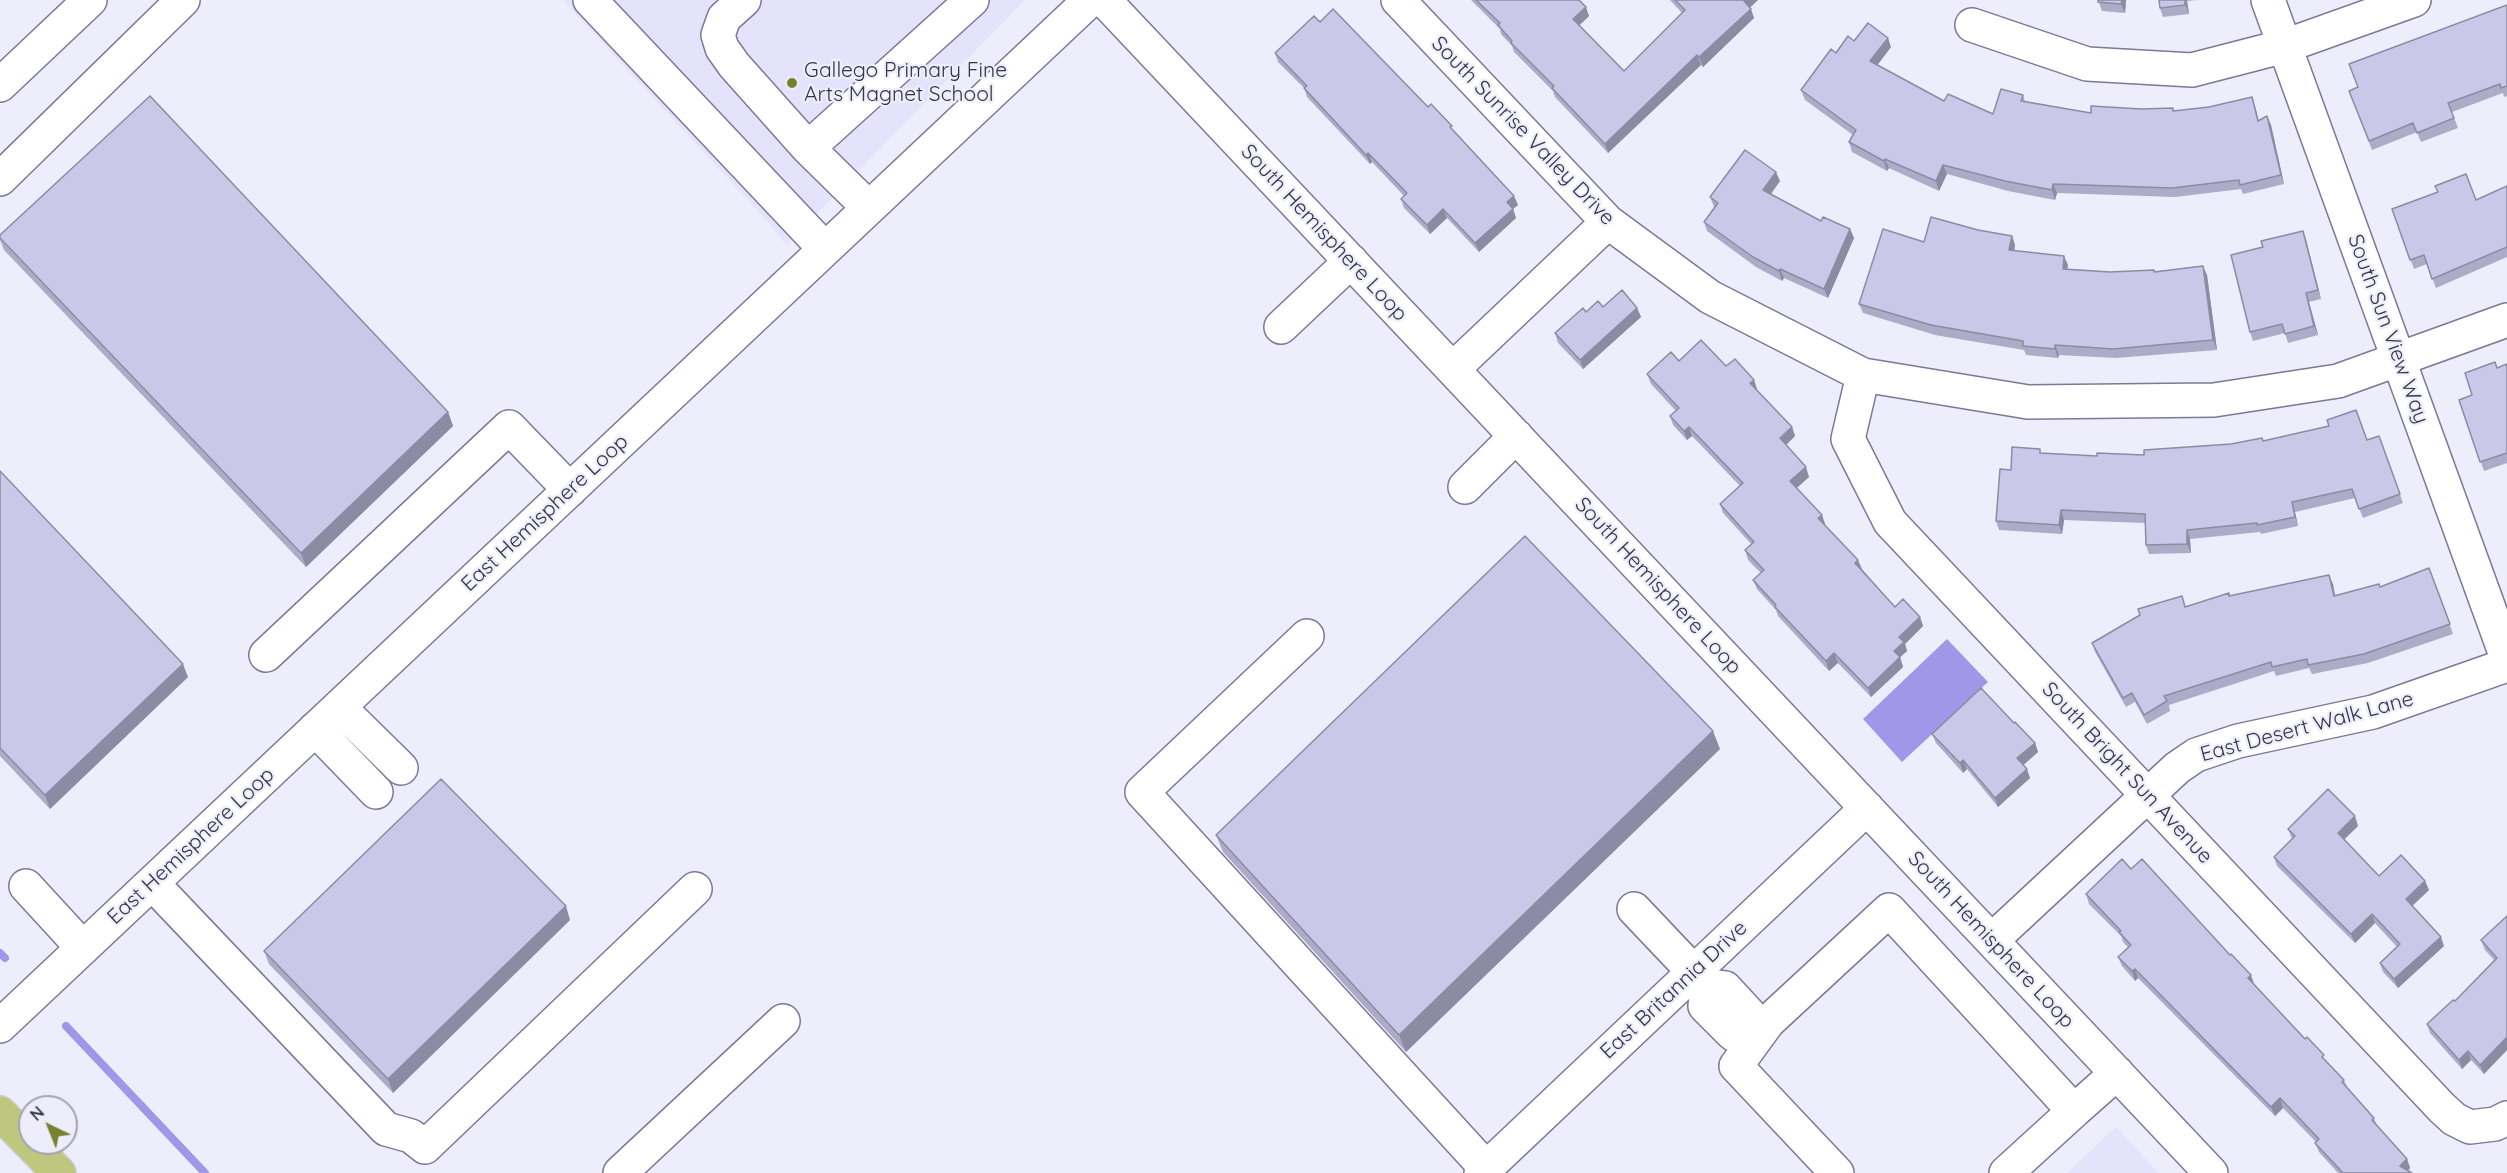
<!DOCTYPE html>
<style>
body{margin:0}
#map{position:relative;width:2507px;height:1173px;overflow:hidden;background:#eeedfb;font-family:Quicksand,sans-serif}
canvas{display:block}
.north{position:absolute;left:18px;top:1095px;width:60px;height:60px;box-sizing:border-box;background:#eeedfb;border:2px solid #a4a3b1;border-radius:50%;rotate:317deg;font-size:16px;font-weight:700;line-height:24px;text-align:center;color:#363442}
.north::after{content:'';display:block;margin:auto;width:21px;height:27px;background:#78822e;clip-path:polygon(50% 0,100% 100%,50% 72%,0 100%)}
</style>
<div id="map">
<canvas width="2507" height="1173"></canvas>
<div class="north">N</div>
</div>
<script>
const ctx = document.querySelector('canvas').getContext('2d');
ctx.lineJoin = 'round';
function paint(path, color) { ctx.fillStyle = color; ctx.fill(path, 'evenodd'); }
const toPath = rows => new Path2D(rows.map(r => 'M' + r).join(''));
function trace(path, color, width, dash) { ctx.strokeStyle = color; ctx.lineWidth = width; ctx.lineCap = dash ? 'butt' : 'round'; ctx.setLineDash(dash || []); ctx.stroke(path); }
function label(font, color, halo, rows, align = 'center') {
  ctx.font = font + ' Quicksand,sans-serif'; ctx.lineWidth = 4.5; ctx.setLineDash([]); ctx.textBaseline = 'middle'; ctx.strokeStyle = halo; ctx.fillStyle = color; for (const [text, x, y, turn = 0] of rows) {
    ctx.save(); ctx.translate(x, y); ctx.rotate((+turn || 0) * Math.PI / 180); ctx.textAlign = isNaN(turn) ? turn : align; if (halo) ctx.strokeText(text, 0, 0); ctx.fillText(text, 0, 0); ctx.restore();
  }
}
paint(toPath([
 [563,0,1025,0,786,245,770,224],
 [2116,1127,2159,1173,2067,1173]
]), '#e5e3fc');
paint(toPath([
 [1947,639,1988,682,1902,762,1863,719]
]), '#a196e7');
trace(toPath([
 [0,953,5,958],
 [66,1026,205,1173]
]), '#a196e7', 8);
const minor = toPath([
 [590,0,825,249],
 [744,0,724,18,718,35,722,48,734,65,808,148,869,208],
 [1104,0,2211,1173],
 [1398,0,1608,222,1710,297,1863,375,2028,402,2214,400,2338,381,2507,320],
 [2268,0,2507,658],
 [1972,25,2087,64,2192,70,2285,46,2414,0],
 [0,85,90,0],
 [808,148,972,0],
 [0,179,183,0],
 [1281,327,1351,261],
 [1453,369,1608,222],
 [1863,375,1848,439,1890,522,2442,1108,2454,1119,2470,1127,2495,1124,2507,1118],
 [1465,487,1516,436],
 [1307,636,1142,792,1486,1168],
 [266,655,509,427,570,490],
 [339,707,401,768],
 [315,729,376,792],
 [152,883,386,1129,411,1136,425,1147,695,889],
 [26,886,83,948],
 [1634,909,1707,986],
 [1992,940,2177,768,2196,755,2238,741,2373,712,2507,665],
 [1707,986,1725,988,1749,1014,1749,1027,1733,1034,1705,1006,1707,986],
 [0,1026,1090,0],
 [620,1173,783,1021],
 [1481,1173,1867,808],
 [1837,1173,1736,1066,1768,1022,1889,910,2074,1111,2117,1073],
 [2006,1173,2074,1111]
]);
const major = toPath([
 [0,1113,59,1173]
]);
trace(minor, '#7c7897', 36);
trace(major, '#cfced2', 36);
trace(minor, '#fff', 33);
trace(major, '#bfc77e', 33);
paint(toPath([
 [1471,0,1579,0,1589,16,1579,26,1624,71,1682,13,1670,0,1758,0,1750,8,1754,18,1703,67,1701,65,1608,153,1555,97,1553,91,1514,52,1512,46,1501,34,1500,29],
 [2098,0,2126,0,2125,13,2102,11],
 [2159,0,2197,0,2187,1,2189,14,2163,17,2160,8],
 [2507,5,2507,96,2504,97,2503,93,2452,112,2458,128,2421,142,2417,132,2372,150,2349,91,2358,87],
 [1320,22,1428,107,1454,131,1514,196,1518,205,1513,209,1516,218,1479,252,1447,218,1430,234,1404,208,1401,199,1404,196,1372,162,1370,164,1307,97,1304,88,1278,62,1275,53],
 [1854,41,1891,47,1877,65,1944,101,1993,114,2023,95,2025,101,2091,113,2174,111,2209,107,2252,97,2259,121,2267,116,2271,125,2284,184,2243,194,2241,189,2175,197,2057,193,2055,200,2008,191,1947,174,1939,191,1889,168,1887,171,1852,152,1849,142,1853,135,1805,100,1801,90,1836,53],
 [1780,181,1771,194,1821,221,1850,229,1854,238,1828,298,1784,278,1782,281,1756,267,1707,231,1704,222,1714,207,1710,197],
 [2507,186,2507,257,2436,288,2427,264,2414,269,2392,209,2476,200],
 [1978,230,2012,236,2015,245,2014,251,2068,265,2067,269,2110,272,2154,270,2155,272,2207,275,2217,350,2116,358,2059,355,2058,358,2026,355,2024,350,1935,335,1863,313,1859,304],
 [2303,231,2306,240,2321,299,2309,302,2318,335,2288,343,2285,333,2253,341,2250,332,2263,247],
 [0,235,448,412,453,426,306,567,4,250,0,240],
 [1637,308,1641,317,1583,369,1558,343,1555,333,1586,312],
 [2507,364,2507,463,2484,471,2459,400,2472,395],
 [1726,366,1754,380,1757,389,1757,390,1792,427,1795,436,1786,445,1809,477,1797,488,1822,515,1825,524,1824,525,1862,569,1895,607,1920,617,1923,626,1905,644,1907,651,1900,657,1903,667,1871,697,1838,663,1829,671,1778,616,1776,610,1757,589,1753,580,1761,573,1748,560,1745,550,1751,544,1723,513,1720,504,1740,486,1692,436,1687,440,1673,425,1670,416,1676,411,1651,384,1647,374],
 [2379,436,2403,503,2363,518,2355,498,2295,512,2298,526,2261,534,2260,532,2190,539,2191,553,2149,554,2146,545,2145,523,2064,520,2062,534,1999,530,1996,521,2011,470,2041,453,2097,456,2144,455,2231,444,2262,438,2264,441,2367,440],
 [0,471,188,677,50,809,0,756],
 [2429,568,2453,634,2368,663,2312,674,2309,668,2276,676,2274,671,2169,705,2170,711,2147,724,2135,702,2126,707,2095,652,2092,643,2186,607,2229,596,2333,584,2335,596,2380,587],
 [2014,723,2035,743,2038,752,2023,765,2030,778,1998,807,1967,769,1963,773,1936,743,1932,734],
 [1720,749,1406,1052,1223,852,1216,835],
 [2358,826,2344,840,2379,876,2425,881,2429,890,2412,906,2444,946,2398,988,2383,972,2380,963,2397,947,2375,923,2355,943,2277,866,2274,857,2292,839,2288,829],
 [2131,869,2254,984,2344,1080,2347,1087,2374,1118,2377,1126,2407,1159,2410,1168,2408,1171,2412,1173,2338,1173,2319,1152,2315,1143,2316,1142,2283,1108,2275,1116,2138,978,2135,981,2122,966,2118,957,2128,947,2123,942,2121,936,2089,904,2086,894],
 [2507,916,2507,1050,2484,1074,2471,1060,2462,1069,2430,1033,2427,1024,2455,1001,2494,960,2485,950,2481,940],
 [570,920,393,1093,269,964,264,951]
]), '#aeabc8');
paint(toPath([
 [1745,0,1758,0,1747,10,1744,1],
 [2122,0,2126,0,2125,13,2121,4],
 [2185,0,2187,0,2187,1,2189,14,2185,5],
 [1586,7,1589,16,1576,28,1573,19],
 [1751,9,1754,18,1703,67,1699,57],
 [1888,38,1891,47,1873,71,1870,61],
 [1697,55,1701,65,1608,153,1605,144],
 [2252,97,2255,106,2261,131,2258,121],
 [2267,116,2271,125,2284,184,2281,175],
 [1368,153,1372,162,1370,164,1366,155],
 [1885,159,1889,168,1887,171,1884,161],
 [1943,165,1947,174,1939,191,1936,181],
 [1776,172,1780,181,1767,199,1763,190],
 [2053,184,2057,193,2055,200,2052,190],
 [1514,196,1518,205,1513,209,1516,218,1479,252,1475,243,1507,202],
 [1443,209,1447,218,1430,234,1427,225],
 [1850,229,1854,238,1828,298,1824,289],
 [2303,231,2306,240,2321,299,2318,290],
 [2012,236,2015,245,2013,259,2009,250],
 [2064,256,2068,265,2066,278,2063,269],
 [2203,266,2207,275,2217,350,2213,340],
 [1780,269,1784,278,1782,281,1779,271],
 [2306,293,2309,302,2318,335,2314,326],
 [1637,308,1641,317,1583,369,1580,360],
 [2055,345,2059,355,2058,358,2055,349],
 [1754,380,1757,389,1754,392,1750,383],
 [448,412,453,426,306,567,301,553],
 [1689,427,1692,436,1687,440,1684,431],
 [1792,427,1795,436,1783,448,1780,438],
 [1806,467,1809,477,1794,490,1790,481],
 [2292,502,2295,512,2298,526,2295,517],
 [2061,510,2064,520,2062,534,2059,525],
 [1822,515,1825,524,1821,527,1818,518],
 [2187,530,2190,539,2191,553,2187,544],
 [1858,560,1862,569,1855,563],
 [2329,575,2333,584,2337,606,2334,596],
 [1920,617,1923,626,1905,644,1907,651,1897,660,1894,651,1899,637],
 [1834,653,1838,663,1829,671,1826,661],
 [1900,657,1903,667,1871,697,1868,688],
 [183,664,188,677,50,809,45,795],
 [1713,731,1720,749,1406,1052,1399,1035],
 [2035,743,2038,752,2020,768,2017,758],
 [1963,760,1967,769,1963,773,1960,763],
 [2027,769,2030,778,1998,807,1995,798],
 [2355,816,2358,826,2341,842,2338,833],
 [2425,881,2429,890,2410,908,2406,899],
 [566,906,570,920,393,1093,388,1079],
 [2372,914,2375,923,2355,943,2351,934],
 [2441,937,2444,946,2398,988,2394,979],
 [2135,969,2138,978,2135,981,2132,971],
 [2251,975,2254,984,2248,978],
 [2507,1037,2507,1050,2484,1074,2480,1065],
 [2468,1051,2471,1060,2462,1069,2459,1060],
 [2280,1098,2283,1108,2275,1116,2271,1107],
 [2407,1159,2410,1168,2405,1173,2400,1166]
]), '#8d8ba3');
const building = toPath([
 [1476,0,1579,0,1586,7,1573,19,1624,71,1685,10,1675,0,1745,0,1744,1,1751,9,1699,57,1697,55,1605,144,1552,88,1554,86,1511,43,1512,41,1498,25,1500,23,1476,0],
 [2098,0,2122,0,2121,4,2098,2,2098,0],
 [2159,0,2185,0,2185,5,2160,8,2159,0],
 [2507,5,2507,86,2501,88,2500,84,2448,103,2454,118,2417,133,2413,123,2369,141,2349,91,2358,87,2349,64,2507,5],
 [1333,9,1428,107,1431,104,1452,126,1450,127,1514,196,1507,202,1513,209,1475,243,1443,209,1427,225,1401,199,1407,193,1368,153,1366,155,1304,88,1307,86,1275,53,1314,16,1320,22,1333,9],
 [1868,23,1888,38,1870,61,1944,101,1948,94,1993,114,2001,89,2023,95,2021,101,2091,113,2091,106,2141,109,2173,108,2173,111,2209,107,2252,97,2258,121,2267,116,2281,175,2240,185,2239,180,2172,188,2053,184,2052,190,2005,181,1943,165,1936,181,1885,159,1884,161,1849,142,1856,130,1801,90,1831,49,1836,53,1848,36,1854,41,1868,23],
 [150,96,448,412,301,553,0,238,0,235,150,96],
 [1745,150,1776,172,1763,190,1821,221,1823,217,1850,229,1824,289,1780,269,1779,271,1753,257,1704,222,1718,203,1710,197,1745,150],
 [2466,174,2476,200,2507,186,2507,247,2432,279,2424,255,2410,260,2392,209,2438,192,2435,186,2466,174],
 [1931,217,1978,230,2012,236,2009,250,2064,256,2063,269,2110,272,2154,270,2154,272,2203,266,2213,340,2113,349,2055,345,2055,349,2023,346,2023,341,1931,325,1859,304,1883,229,1924,242,1931,217],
 [2303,231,2318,290,2306,293,2314,326,2285,334,2282,324,2250,332,2231,255,2263,247,2261,241,2303,231],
 [1622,290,1637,308,1580,360,1555,333,1583,308,1586,312,1598,301,1603,307,1622,290],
 [1701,340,1726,366,1735,359,1754,380,1750,383,1792,427,1780,438,1806,467,1790,481,1822,515,1818,518,1858,560,1855,563,1895,607,1903,599,1920,617,1899,637,1904,642,1894,651,1900,657,1868,688,1834,653,1826,661,1775,607,1776,605,1753,580,1764,570,1745,550,1754,542,1720,504,1743,483,1689,427,1684,431,1670,416,1679,408,1647,374,1671,352,1679,361,1701,340],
 [2495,362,2497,368,2507,364,2507,453,2480,462,2459,400,2472,395,2465,373,2495,362],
 [2356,410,2367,440,2379,436,2400,494,2359,509,2352,489,2292,502,2295,517,2257,525,2257,523,2187,530,2187,544,2146,545,2145,514,2061,510,2059,525,1996,521,2000,469,2011,470,2012,447,2040,449,2040,453,2097,456,2097,453,2144,455,2144,450,2231,444,2262,438,2263,441,2329,426,2327,420,2356,410],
 [0,471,183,664,45,795,0,748,0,471],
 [1525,536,1713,731,1399,1035,1216,835,1525,536],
 [2429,568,2450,624,2364,654,2308,665,2307,659,2272,667,2271,662,2164,696,2167,701,2144,715,2132,693,2123,698,2092,643,2140,615,2138,609,2182,596,2185,607,2229,593,2229,596,2329,575,2334,596,2379,584,2380,587,2429,568],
 [1981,688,2014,723,2015,722,2035,743,2017,758,2027,769,1995,798,1963,760,1960,763,1932,734,1981,688],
 [441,779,566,906,388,1079,264,951,441,779],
 [2328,789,2355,816,2338,833,2379,876,2401,855,2425,881,2406,899,2441,937,2394,979,2380,963,2400,944,2372,914,2351,934,2274,857,2295,836,2288,829,2328,789],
 [2122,859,2131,869,2142,859,2230,955,2231,954,2251,975,2248,978,2305,1039,2307,1037,2324,1055,2322,1057,2344,1080,2342,1082,2374,1118,2372,1120,2407,1159,2400,1166,2412,1173,2343,1173,2315,1143,2319,1139,2280,1098,2271,1107,2135,969,2132,971,2118,957,2131,945,2119,932,2121,931,2086,894,2122,859],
 [2507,916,2507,1037,2480,1065,2468,1051,2459,1060,2427,1024,2453,1000,2455,1001,2497,958,2481,940,2507,916]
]);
paint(building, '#cac7e9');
trace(building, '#8d8ba3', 1.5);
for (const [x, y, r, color] of [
 [792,83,6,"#78822e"]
]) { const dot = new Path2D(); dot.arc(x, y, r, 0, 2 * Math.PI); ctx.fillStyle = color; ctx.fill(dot); trace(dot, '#eeedfb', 2); }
label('21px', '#363442', '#eeedfb', [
 ["Gallego Primary Fine",804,71],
 ["Arts Magnet School",804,95]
], 'left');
label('21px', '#363442', '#eeedfb', [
 ["South Sunrise Valley Drive",1523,131,46],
 ["South Hemisphere Loop",1324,233,47],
 ["South Sun View Way",2388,329,70],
 ["East Hemisphere Loop",545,513,-43],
 ["South Hemisphere Loop",1658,586,47],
 ["East Desert Walk Lane",2307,727,-15],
 ["South Bright Sun Avenue",2127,773,47],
 ["East Hemisphere Loop",191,846,-43],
 ["South Hemisphere Loop",1991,940,47],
 ["East Britannia Drive",1674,990,-43]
]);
</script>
